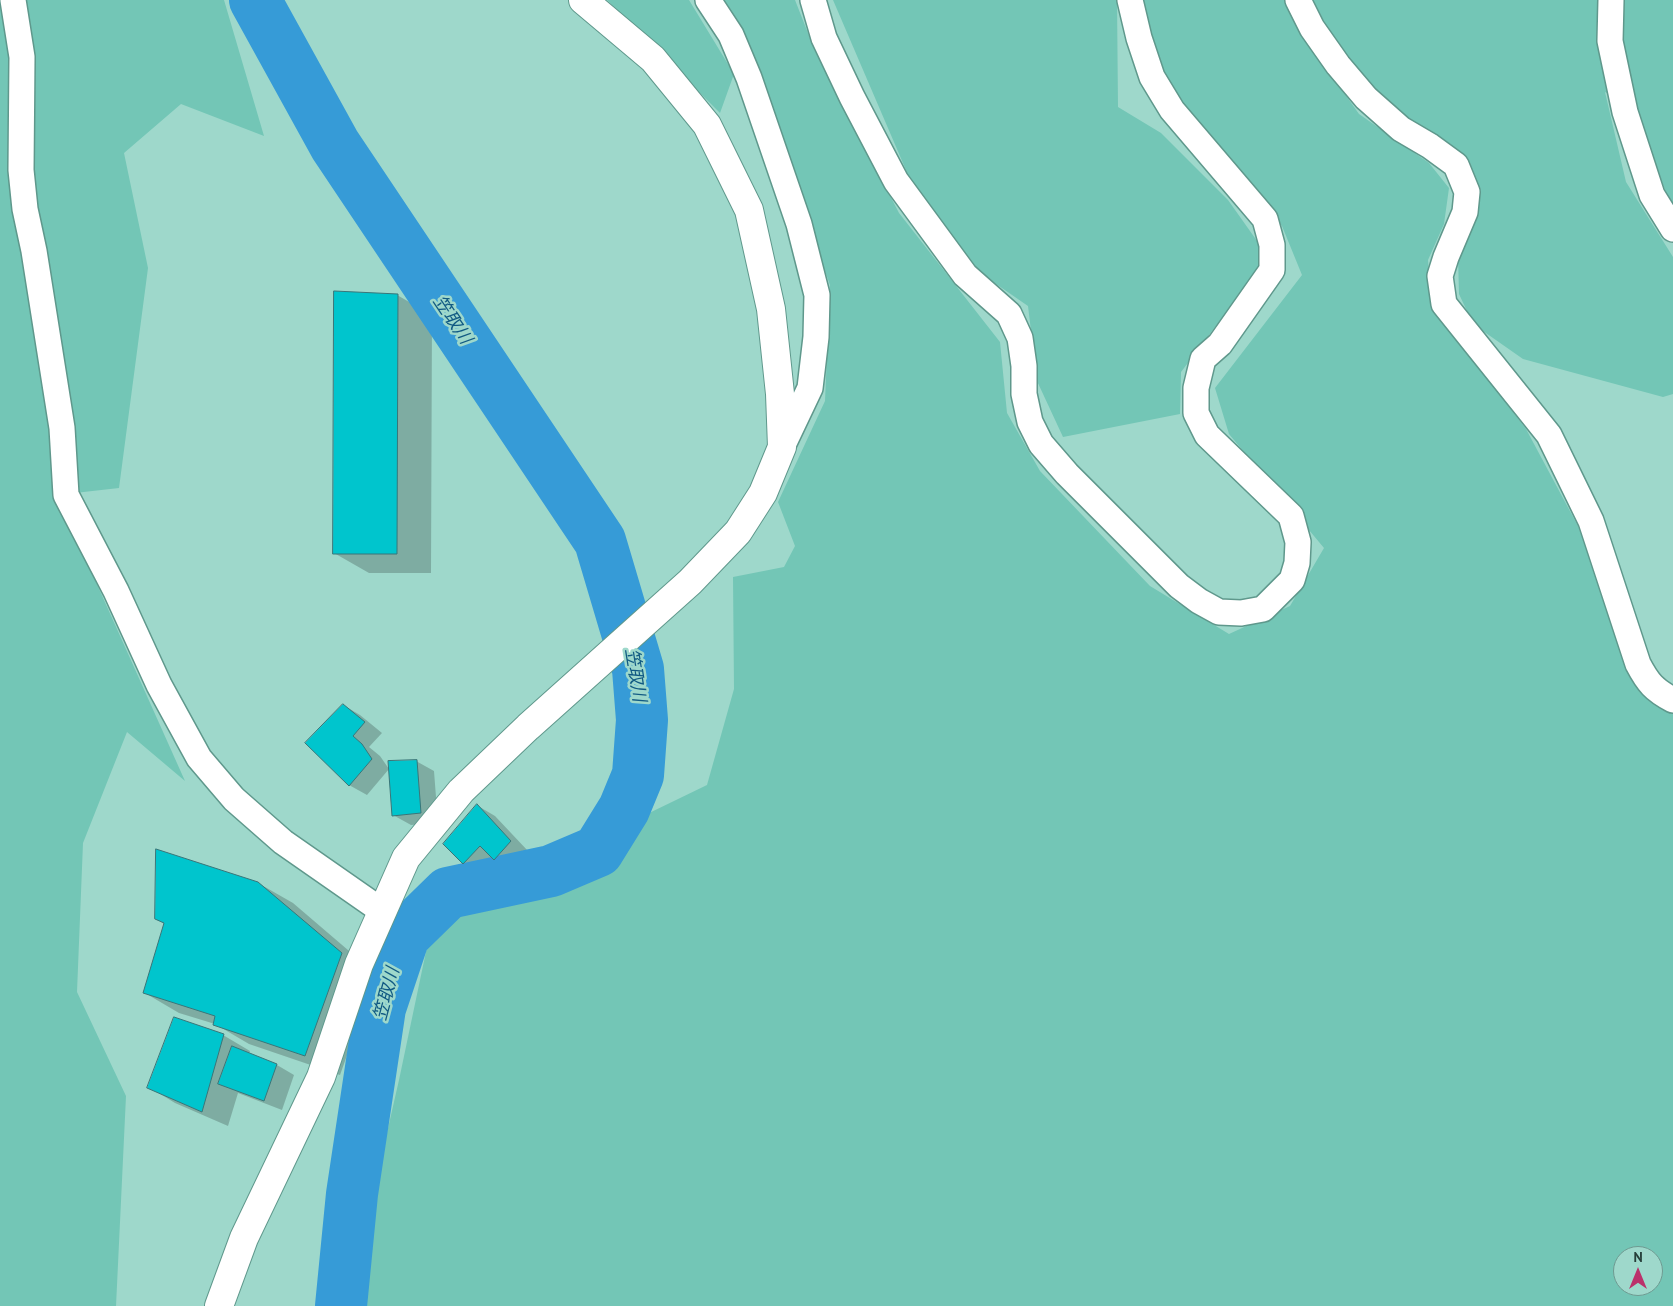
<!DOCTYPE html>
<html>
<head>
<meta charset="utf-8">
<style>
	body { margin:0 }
	#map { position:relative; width:1673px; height:1306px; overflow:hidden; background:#9ed8cb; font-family:"PT Sans",sans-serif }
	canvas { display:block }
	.north { position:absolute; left:1613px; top:1246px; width:50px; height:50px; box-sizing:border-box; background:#9ed8cb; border:1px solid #6e9a91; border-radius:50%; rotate:0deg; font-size:14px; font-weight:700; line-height:20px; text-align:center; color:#263e39 }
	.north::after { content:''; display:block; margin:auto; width:18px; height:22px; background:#bb316b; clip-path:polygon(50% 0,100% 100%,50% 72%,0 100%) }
</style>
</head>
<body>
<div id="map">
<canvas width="1673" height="1306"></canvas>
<div class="north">N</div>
</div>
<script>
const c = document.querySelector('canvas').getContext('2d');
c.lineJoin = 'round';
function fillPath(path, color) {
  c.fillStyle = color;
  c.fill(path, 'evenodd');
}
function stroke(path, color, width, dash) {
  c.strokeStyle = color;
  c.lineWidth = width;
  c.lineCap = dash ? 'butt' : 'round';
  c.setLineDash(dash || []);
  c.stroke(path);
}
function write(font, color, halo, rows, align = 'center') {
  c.font = font + ' "PT Sans","Noto Sans JP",sans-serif';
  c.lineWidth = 5;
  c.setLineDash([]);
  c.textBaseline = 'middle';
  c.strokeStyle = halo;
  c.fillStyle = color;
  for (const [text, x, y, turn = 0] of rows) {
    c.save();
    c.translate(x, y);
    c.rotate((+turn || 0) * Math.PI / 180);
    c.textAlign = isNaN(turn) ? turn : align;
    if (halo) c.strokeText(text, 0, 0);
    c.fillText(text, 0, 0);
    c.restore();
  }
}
fillPath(new Path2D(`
	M0 0H224L264 136 181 104 124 153 148 268 119 488 57 495 185 781 127 732 83 843 77 992 126 1096 116 1306H0Z
	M607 0H689L734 74 720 113Z
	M724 0H795L815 51 899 213 1000 342 1007 413 1040 471 1150 586 1229 634 1290 606 1324 548 1229 434 1215 388 1302 275 1282 226 1199 134 1160 70 1142 0H1289L1301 32 1359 114 1429 163 1449 188 1444 224 1428 260 1431 309 1464 348 1526 429 1579 528 1624 664 1651 696 1673 709V1306H352L355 1273 399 1080 436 904 517 877 707 785 734 689 733 577 784 567 795 546 778 502 825 401 830 285 732 12ZM1623 1256H1653V1286H1623Z
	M833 0H1117L1118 107 1161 133 1228 200 1267 255 1256 280 1215 327 1181 372 1180 414 1063 437 1037 381 1028 306 970 266 915 191Z
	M1313 0H1673V211L1634 107 1605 92 1626 182 1673 257V394L1663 397 1523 359 1473 324 1459 294 1458 256 1472 186 1404 123 1342 56Z`), '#73c6b6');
fillPath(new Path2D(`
	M397 295 432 315 431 573H369L334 553Z
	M343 705 360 715 382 733 369 747 380 756 389 769 367 795 349 785Z
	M416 761 434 771 438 823 411 825 393 815Z
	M478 806 495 816 528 851 512 869 494 859 481 873 463 863Z
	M258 883 293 903 376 974 340 1075 249 1044 215 1024 179 1013 145 993 165 924 156 919Z
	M223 1035 250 1051 249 1054 277 1065 294 1075 282 1110 238 1093 228 1126 175 1103 149 1087Z`), '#0003');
stroke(new Path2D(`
	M255 0 335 145 600 541 638 669 642 720 638 775 624 809 598 851 551 871 448 893 404 936 380 1008 352 1194 341 1306`), '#369bd7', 52);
const building = new Path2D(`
	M334 291 398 294 397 554H333Z
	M343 704 365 722 353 736 362 744 372 759 349 786 305 743Z
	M417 760 421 813 392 816 388 761Z
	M477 804 511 841 494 860 480 846 463 864 443 844Z
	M156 849 258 882 342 953 305 1056 213 1025 215 1016 143 993 164 923 155 919Z
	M174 1017 224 1034 202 1112 147 1088Z
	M232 1046 277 1064 264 1101 218 1084Z`);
fillPath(building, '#00c5cd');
stroke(building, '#397578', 1);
const minor = new Path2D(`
	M13 0 22 57 21 170 25 209 34 251 62 428 66 495 116 591 159 685 199 758 234 799 283 842 382 911
	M708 0 731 35 749 78 799 224 817 295 816 337 810 388 782 447
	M813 0 824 38 852 97 896 181 965 275 1009 314 1020 338 1024 366V394L1030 422 1041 444 1067 474 1179 586 1199 601 1219 612 1241 613 1263 609 1292 580 1297 563 1298 542 1291 516 1207 435 1196 413V388L1203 359 1220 344 1272 270V245L1265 219 1172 110 1152 77 1139 38 1130 0
	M1298 0 1312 28 1338 65 1366 98 1401 129 1430 146 1456 165 1467 192 1465 212 1446 257 1440 276 1444 304 1549 435 1591 521 1638 664C1648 683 1654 690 1673 700
	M1611 0 1610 41 1625 112 1652 195 1673 229`);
const tertiary = new Path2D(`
	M219 1306 244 1238 321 1077 359 964 406 858 461 791 528 727 690 582 738 532 763 493 782 447 780 394 771 309 749 210 707 125 653 59 583 0`);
stroke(minor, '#5f988c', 28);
stroke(tertiary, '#5f988c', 30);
stroke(minor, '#fff', 25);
stroke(tertiary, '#fff', 28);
write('italic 18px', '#115a83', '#9ed8cb', [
	["笠取川",452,320,56],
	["笠取川",635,675,81],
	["笠取川",387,994,-75]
]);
</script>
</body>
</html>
